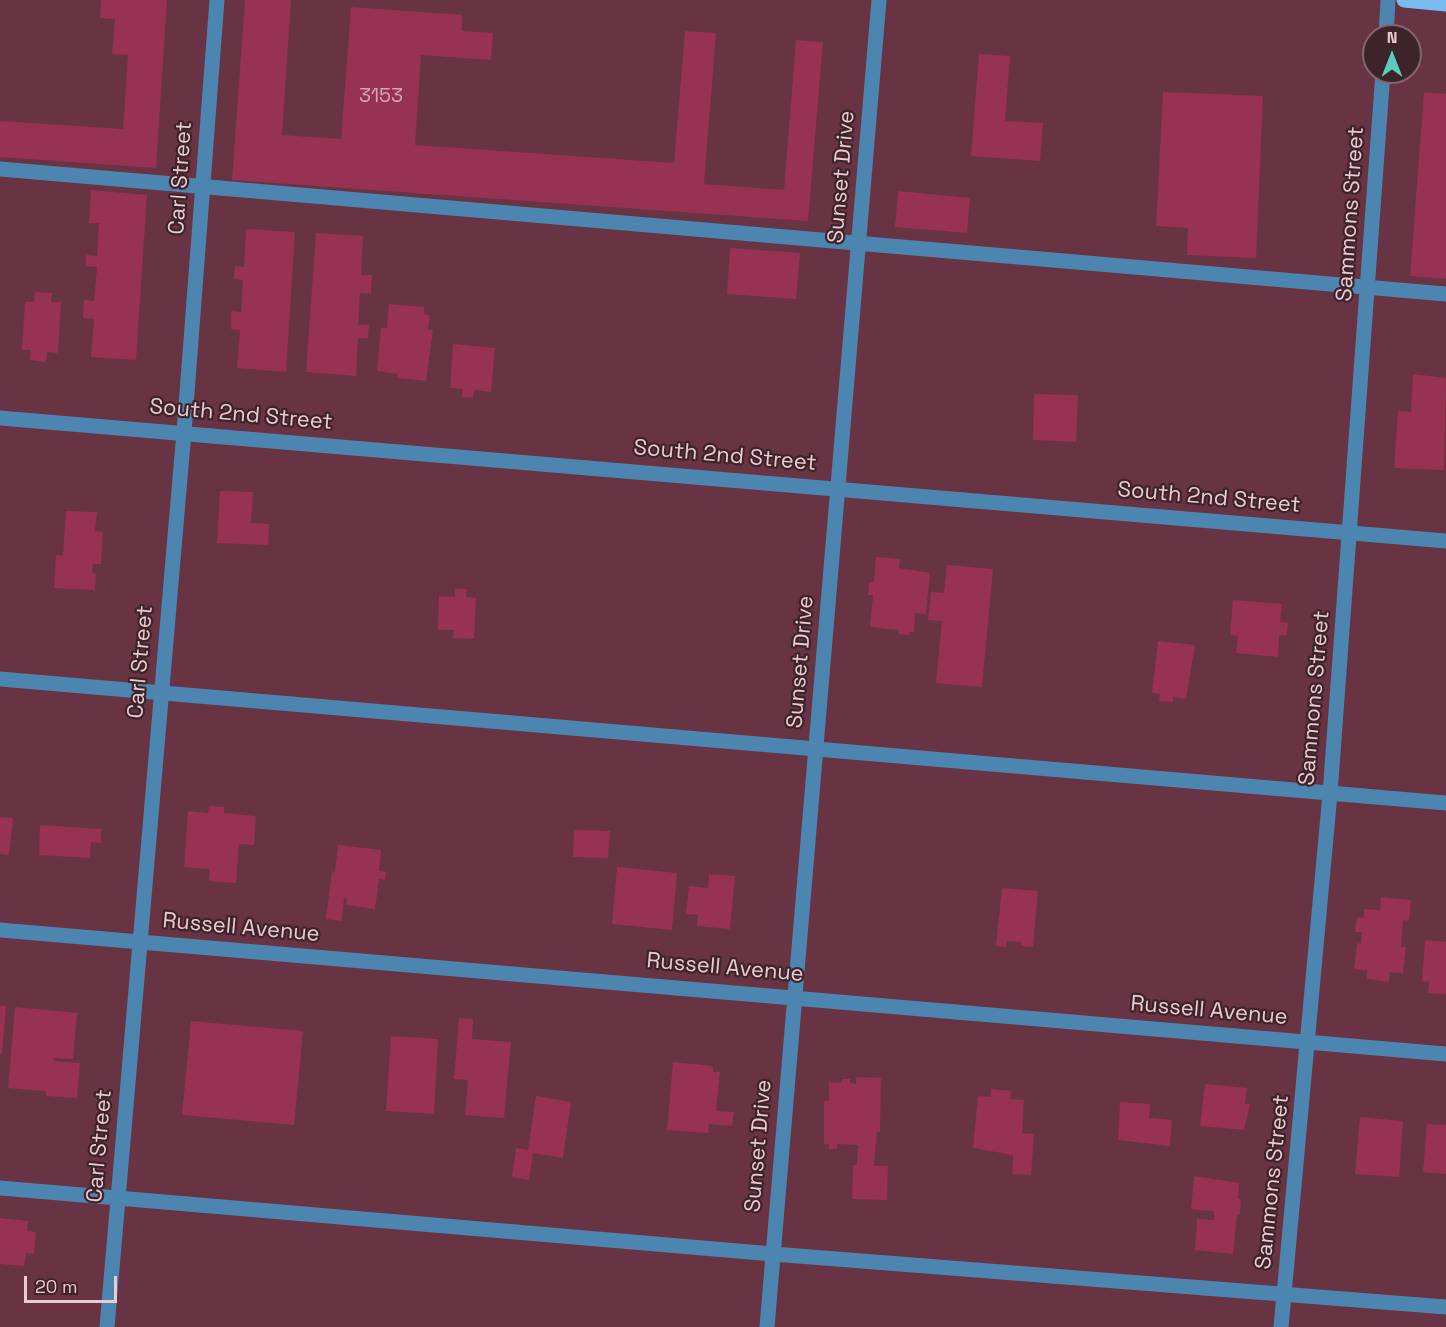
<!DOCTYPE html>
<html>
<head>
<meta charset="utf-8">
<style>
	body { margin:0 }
	#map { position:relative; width:1446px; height:1327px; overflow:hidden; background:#683342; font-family:"Space Grotesk",sans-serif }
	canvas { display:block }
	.north { position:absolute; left:1362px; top:24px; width:60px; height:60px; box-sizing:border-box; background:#3d242b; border:2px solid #83666d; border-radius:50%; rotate:0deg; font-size:16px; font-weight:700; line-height:24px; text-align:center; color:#eccad1 }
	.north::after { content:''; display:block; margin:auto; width:21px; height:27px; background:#59cebe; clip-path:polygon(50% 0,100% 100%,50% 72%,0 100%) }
	.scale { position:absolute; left:24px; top:1276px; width:93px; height:27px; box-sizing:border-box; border:3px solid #eccad1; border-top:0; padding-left:8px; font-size:18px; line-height:21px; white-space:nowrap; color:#eccad1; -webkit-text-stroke:4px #3d242b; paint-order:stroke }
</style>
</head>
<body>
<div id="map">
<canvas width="1446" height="1327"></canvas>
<div class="north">N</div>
<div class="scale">20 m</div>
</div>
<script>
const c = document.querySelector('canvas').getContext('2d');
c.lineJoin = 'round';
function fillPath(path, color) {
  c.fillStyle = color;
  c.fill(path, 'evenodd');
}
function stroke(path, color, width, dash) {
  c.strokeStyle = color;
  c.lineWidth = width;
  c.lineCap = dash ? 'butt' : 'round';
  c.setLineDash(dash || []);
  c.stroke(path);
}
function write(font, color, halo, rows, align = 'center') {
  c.font = font + ' "Space Grotesk",sans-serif';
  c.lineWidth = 4.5;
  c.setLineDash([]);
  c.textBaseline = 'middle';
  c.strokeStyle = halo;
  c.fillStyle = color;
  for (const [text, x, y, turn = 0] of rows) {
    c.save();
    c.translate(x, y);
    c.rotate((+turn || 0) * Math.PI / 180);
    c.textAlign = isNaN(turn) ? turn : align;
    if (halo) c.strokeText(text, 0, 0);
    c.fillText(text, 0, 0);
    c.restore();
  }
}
fillPath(new Path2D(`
	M101 0H167L156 168 0 157V121L123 129 128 55 112 54 115 19 100 18Z
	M245 0H291L282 135 341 139 351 7 462 15V31L493 33 491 60 421 55 415 145 674 163 685 31 716 33 704 184 784 190 796 40 823 42 808 221 232 180Z
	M979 54 1010 56 1005 121 1043 123 1040 161 971 156Z
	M1163 92 1263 96 1256 258 1187 255 1188 228 1156 226Z
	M1424 92 1446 94V279L1410 276Z
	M91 190 147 195 136 360 91 357 94 319 83 318 84 300 94 301 97 267 86 266V255L97 256 99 223H89Z
	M898 191 970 198 967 233 895 227Z
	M246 229 295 232 286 372 237 368 240 330 231 329V311L241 312 243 280 234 279 235 266 244 267Z
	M316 233 363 236 361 275H372L371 294 360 293 358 325H369L368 338H358L356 376 306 372Z
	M730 248 800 253 796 299 727 294Z
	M35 292 52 293 51 302H61L58 353 47 352 46 362 30 360 31 350H22L25 302H34Z
	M389 304 424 307V314L430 315 428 330H433L426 381 397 378V374L377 371 381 328H387Z
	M453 344 495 348 491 392 474 390 473 398 462 397V389L450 388Z
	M1413 374 1446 378 1444 470 1394 468 1398 411 1411 412Z
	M1034 394 1078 395 1076 442 1033 440Z
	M220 491 253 492 251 523 269 524 268 545 217 543Z
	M66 511 97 512 95 531 103 532 101 564H93L92 573 96 574 95 590 54 588 56 555 63 556Z
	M876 557 900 559 899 568 930 573 926 614 915 613 914 632H909V635L899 634V630L870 627 873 595H868L869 582H874Z
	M947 565 993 569 982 687 936 683 942 621 928 620 931 592 944 593Z
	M455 589H467L466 597 476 598 474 639 453 638 454 630H438L439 596 455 597Z
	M1233 600 1282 604 1280 622 1288 623 1287 635H1279L1278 657 1236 653 1238 636 1230 635Z
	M1158 641 1195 645 1186 699 1173 697V702L1159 701 1160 694 1152 693Z
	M209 806 224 807V813L256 816 254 845 239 844 236 883 209 881 210 869 184 867 188 811 208 813Z
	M0 817 13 818 9 855 0 854Z
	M40 825 101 829V843L91 842 90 858 39 855Z
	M574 830 610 831 608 858 573 857Z
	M338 845 381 850 379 871 386 872 385 880 379 879 375 909 346 905 347 899 344 898 342 921 326 919 332 871 335 872Z
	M617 867 677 873 672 930 612 924Z
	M709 874 735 876 730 929 697 926 698 915 686 914 689 886 708 888Z
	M1002 888 1038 891 1033 947 1021 946V942L1007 941 1006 947 996 946Z
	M1381 897 1411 900 1409 921 1403 920 1401 947H1406L1403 973 1390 972 1389 982 1367 979V970L1354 969 1357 943 1361 944 1362 932H1355L1357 917 1364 918V909L1380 910Z
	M1425 940 1446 942V994L1428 993 1429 982 1422 981Z
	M0 1006H6L2 1054H0Z
	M15 1007 77 1013 73 1059 54 1058 53 1061 80 1063 77 1098 46 1096V1091L8 1088Z
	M459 1018 473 1019 472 1039 511 1042 504 1118 465 1115 468 1080 454 1079Z
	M191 1021 303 1031 294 1125 182 1115Z
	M391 1036 438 1039 434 1114 386 1111Z
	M673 1062 713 1066V1072H720L716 1111 734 1112 732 1126 709 1124 708 1133 667 1130Z
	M856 1077 881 1078 880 1132H877L874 1166H888L887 1200 852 1199 853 1165H857L858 1145 837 1144V1149H829V1144H824V1101H829V1082L842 1083V1079H850V1083L856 1084Z
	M1205 1084 1247 1088 1245 1104H1250L1244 1130 1200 1126Z
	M991 1089 1011 1091 1010 1099 1024 1100 1022 1133 1034 1134 1031 1175 1012 1174 1013 1155 973 1148 978 1096 991 1097Z
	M536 1096 571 1102 563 1158 533 1153 529 1180 512 1177 516 1148 528 1150Z
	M1120 1102 1150 1104 1149 1118 1172 1120 1170 1146 1118 1140Z
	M1360 1117 1403 1121 1399 1177 1355 1174Z
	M1427 1124 1446 1125V1174L1423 1172Z
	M1194 1176 1239 1183 1238 1199H1241L1240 1214H1237L1233 1254 1195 1250 1197 1219 1214 1220V1211L1191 1209Z
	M0 1218 28 1221 27 1231 36 1232 34 1254 26 1253 24 1266 0 1264Z`), '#973254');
stroke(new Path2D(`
	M1386 36 1388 0
	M0 169 1446 294
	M0 418 1446 541
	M0 679 1446 803
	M0 930 1446 1054
	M0 1188 773 1254 1446 1307
	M107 1327 184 432 217 0
	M767 1327 879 0
	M1281 1327 1330 794 1383 72`), '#4c85b0', 15);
stroke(new Path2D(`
	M1404 0 1446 4`), '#7abcf0', 15);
write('20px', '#d7a4b2', null, [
	["3153",381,97]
]);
write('22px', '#eccad1', '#3d242b', [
	["Sunset Drive",842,177,-85],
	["Carl Street",181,178,-86],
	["Sammons Street",1351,214,-86],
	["South 2nd Street",241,415,5],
	["South 2nd Street",725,456,5],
	["South 2nd Street",1209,498,5],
	["Carl Street",141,662,-85],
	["Sunset Drive",801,662,-85],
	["Sammons Street",1315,698,-85],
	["Russell Avenue",241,928,5],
	["Russell Avenue",725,968,5],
	["Russell Avenue",1209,1011,5],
	["Carl Street",100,1146,-85],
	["Sunset Drive",759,1146,-85],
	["Sammons Street",1273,1182,-84]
]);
</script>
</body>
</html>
